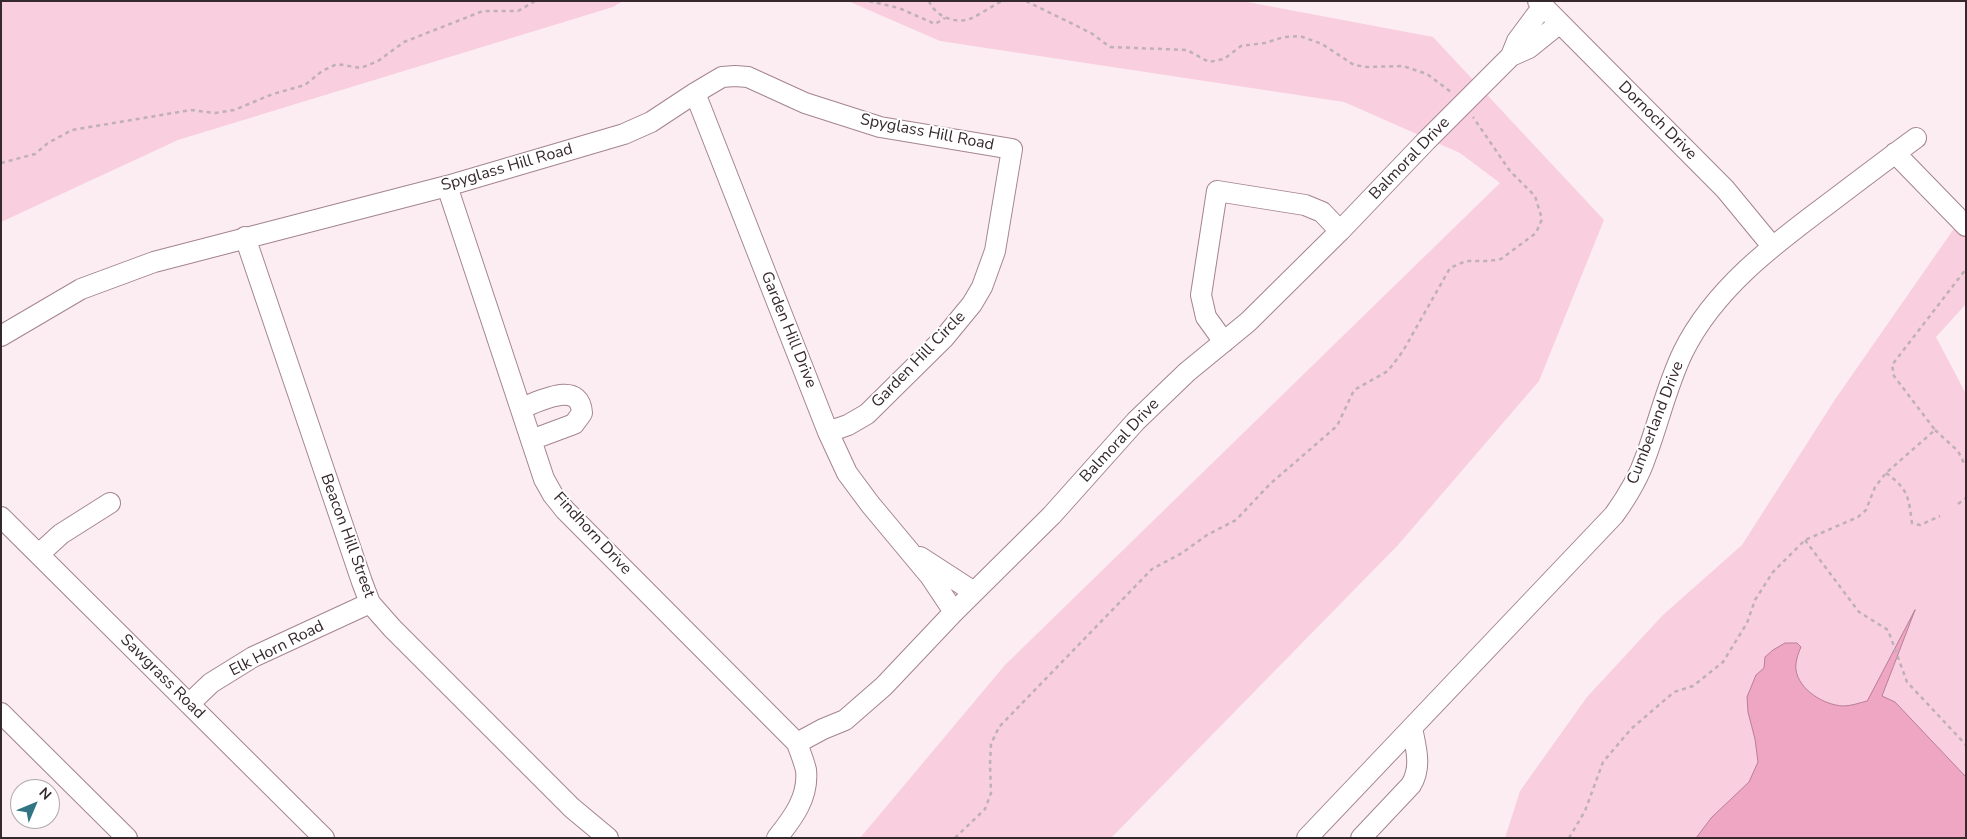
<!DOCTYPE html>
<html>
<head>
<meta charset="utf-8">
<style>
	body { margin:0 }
	#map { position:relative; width:1967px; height:839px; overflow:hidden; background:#fcedf2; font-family:"Nunito Sans",sans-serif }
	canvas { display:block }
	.frame { position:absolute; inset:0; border:2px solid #36292e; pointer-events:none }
	.north { position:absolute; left:10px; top:779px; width:50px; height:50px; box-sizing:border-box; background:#fff; border:1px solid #afa9ab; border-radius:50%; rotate:45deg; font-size:14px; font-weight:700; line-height:20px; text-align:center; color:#36292e }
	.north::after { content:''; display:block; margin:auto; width:18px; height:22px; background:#317585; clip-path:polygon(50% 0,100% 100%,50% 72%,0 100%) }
</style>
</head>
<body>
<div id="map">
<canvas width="1967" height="839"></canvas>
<div class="frame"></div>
<div class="north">N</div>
</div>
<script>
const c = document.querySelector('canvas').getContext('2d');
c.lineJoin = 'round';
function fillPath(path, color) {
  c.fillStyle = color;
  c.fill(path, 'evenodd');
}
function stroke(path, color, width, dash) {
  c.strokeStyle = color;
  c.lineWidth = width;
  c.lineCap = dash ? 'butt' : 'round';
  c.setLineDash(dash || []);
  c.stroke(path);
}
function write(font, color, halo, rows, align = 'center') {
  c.font = font + ' "Nunito Sans",sans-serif';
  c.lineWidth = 4;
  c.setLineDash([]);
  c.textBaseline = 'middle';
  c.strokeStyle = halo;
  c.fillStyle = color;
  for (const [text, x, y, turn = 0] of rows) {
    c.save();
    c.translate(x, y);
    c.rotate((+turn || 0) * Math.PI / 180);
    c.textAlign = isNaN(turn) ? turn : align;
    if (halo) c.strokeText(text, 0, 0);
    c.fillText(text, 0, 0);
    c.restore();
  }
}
fillPath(new Path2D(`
	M1 1H623L613 7 178 140 1 222Z
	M848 1H1242L1433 37 1604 220 1539 381 1398 545 1111 838H860L1005 665 1500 183 1460 153 1344 102 940 41Z
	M1960 220 1966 230V304L1936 337 1966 394V838H1505L1520 791 1587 697 1663 615 1742 545 1836 398Z`), '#f9cede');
const water = new Path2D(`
	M1915 610 1882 696 1895 702 1966 777V838H1696L1712 817 1749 782 1758 762 1755 739 1748 712 1747 697 1756 675 1764 668 1765 657 1773 650 1785 643H1797L1801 647C1798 654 1795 662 1796 670 1799 690 1824 705 1843 706 1851 706 1859 703 1867 701Z`);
fillPath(water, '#eea6c3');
stroke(water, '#b78096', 1);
const minor = new Path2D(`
	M1538 1 1725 189 1772 246
	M1511 56 1517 41 1543 6
	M695 93 828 432 847 473 870 504 930 576 954 612
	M1895 153 1966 226
	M447 186 544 479 553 495 565 510 797 743
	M245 237 362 582 370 603 392 628 572 808 608 838
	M1 336 81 289 154 262 447 186 624 134 651 122 695 93 722 77 735 76 748 77 805 103 880 127 1012 149 995 251 982 287 972 304 944 338 867 414 848 425 828 432
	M1224 342 1206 317 1201 295 1217 191 1305 205 1322 212 1340 231
	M521 408C539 402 580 379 582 413L574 424 531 440
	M1 517 324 838
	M39 554 61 534 110 503
	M920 557 974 592
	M189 704 211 683 253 657 370 603
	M1 713 127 838
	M777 838C793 818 809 797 806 770 804 761 800 752 797 743L823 729 845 720 884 686 954 612 1052 515 1136 421 1187 372 1248 322 1340 231 1426 141 1511 56 1529 48 1560 23
	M1307 838 1614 515C1627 497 1639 477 1646 456 1659 421 1667 385 1683 352 1714 289 1773 245 1828 204 1857 182 1886 160 1916 138
	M1361 838 1411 785C1422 767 1416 748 1412 728`);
stroke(minor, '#a48490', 22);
stroke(new Path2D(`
	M869 1 899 8 935 24 945 18
	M929 1C934 14 951 23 966 20 973 19 994 5 1002 1
	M1026 1 1091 33 1110 47 1187 50 1209 62 1224 59 1241 46 1265 43 1284 37 1300 36 1322 44 1354 65 1367 67 1403 66 1427 74 1451 92
	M1 163 35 154 48 143 72 130 191 110 215 113 234 110 273 94 305 85 322 71 337 64 361 68 378 61 404 42 483 11H518L535 1
	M1935 430 1958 451 1966 467
	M1886 473C1909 490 1908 496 1912 523L1920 525 1940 516
	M1958 504 1966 498
	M1805 540 1859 612 1888 630 1907 682 1966 745
	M955 838 985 809 991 793 990 764 991 744 999 727 1152 569 1182 553 1207 535 1236 520 1270 484 1337 426 1354 390 1388 371 1403 351 1450 268 1466 261H1489L1501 259 1536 233 1542 219 1535 196 1510 171 1473 117
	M1569 838 1585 811 1603 762 1631 729 1674 692 1693 686 1723 662 1747 623 1755 600 1773 572 1805 540 1858 517 1866 510 1875 487 1886 473 1935 430 1894 376 1892 365 1966 269`), '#beb0b5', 2.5, [4, 4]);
stroke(minor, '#fff', 20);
write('16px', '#36292e', '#fff', [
	["Dornoch Drive",1657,121,45],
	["Spyglass Hill Road",927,133,11],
	["Balmoral Drive",1410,159,-46],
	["Spyglass Hill Road",507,168,-16],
	["Garden Hill Drive",788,330,68],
	["Garden Hill Circle",919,360,-46],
	["Cumberland Drive",1656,423,-69],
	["Balmoral Drive",1120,441,-47],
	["Findhorn Drive",592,534,47],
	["Beacon Hill Street",347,536,70],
	["Elk Horn Road",277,649,-27],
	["Sawgrass Road",162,677,45]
]);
</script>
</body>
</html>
